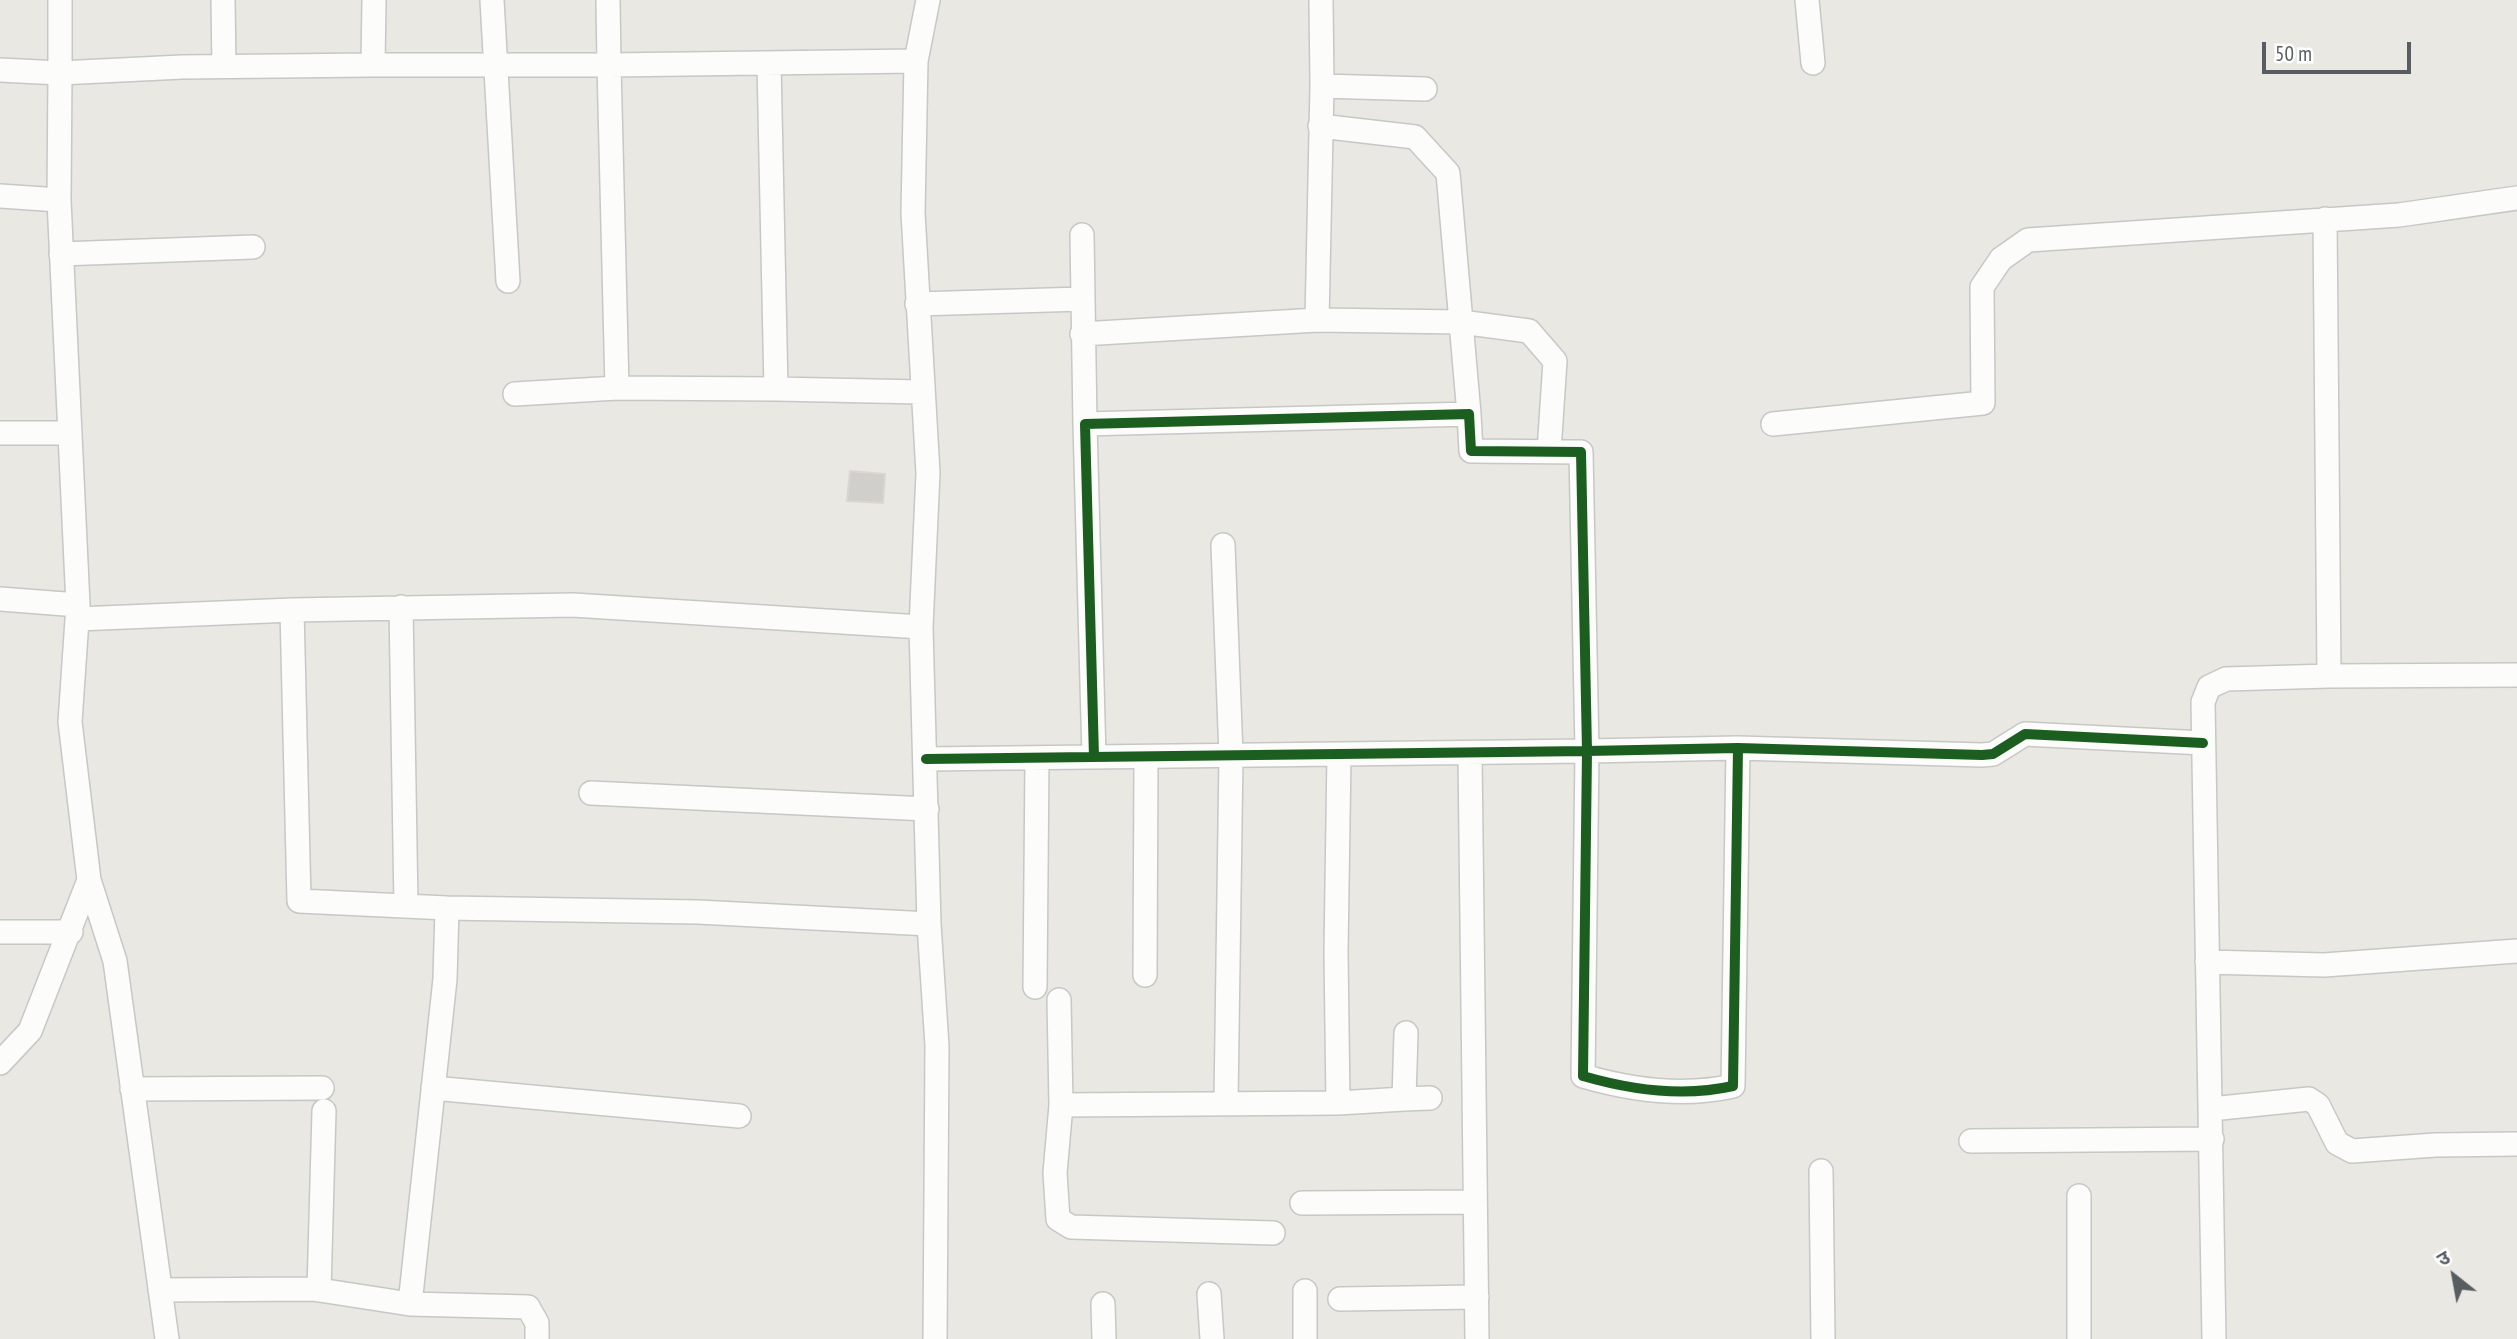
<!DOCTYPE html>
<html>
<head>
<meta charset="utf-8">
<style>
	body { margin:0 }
	#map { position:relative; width:2517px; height:1339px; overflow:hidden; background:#eae8e2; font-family:"PT Sans Narrow","Noto Sans Devanagari",sans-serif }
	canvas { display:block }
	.north { position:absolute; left:2419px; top:1241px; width:70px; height:70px; -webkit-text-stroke:5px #fff; paint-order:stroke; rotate:329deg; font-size:19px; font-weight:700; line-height:28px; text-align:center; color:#585d62 }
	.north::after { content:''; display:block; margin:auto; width:24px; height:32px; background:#585d62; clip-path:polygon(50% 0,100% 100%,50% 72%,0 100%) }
	.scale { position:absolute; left:2262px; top:42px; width:149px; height:32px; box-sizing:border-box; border:4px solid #585d62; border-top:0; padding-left:9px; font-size:21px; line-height:24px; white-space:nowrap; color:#585d62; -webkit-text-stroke:5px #fff; paint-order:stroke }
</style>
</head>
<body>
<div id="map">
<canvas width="2517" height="1339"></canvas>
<div class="north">उ</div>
<div class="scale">50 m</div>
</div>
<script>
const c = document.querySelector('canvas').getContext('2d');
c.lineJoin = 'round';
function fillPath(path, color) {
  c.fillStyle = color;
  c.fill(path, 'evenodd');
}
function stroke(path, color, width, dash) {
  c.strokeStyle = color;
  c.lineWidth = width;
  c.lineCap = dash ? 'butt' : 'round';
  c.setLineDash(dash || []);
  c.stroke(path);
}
const building = new Path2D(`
	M850 471 885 474 883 503 847 501Z`);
fillPath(building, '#d0cfcc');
stroke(building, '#dad7d2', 2);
const street = new Path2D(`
	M223 0 224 66
	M492 0 508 281
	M608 0 609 65 916 61
	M928 0 916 61 913 213 928 473 921 627 929 924 937 1046 935 1339
	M1807 0 1813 63
	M769 64 776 389 922 392
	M373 65H609L617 388 515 394
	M0 70 60 73V0
	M1322 86 1425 89
	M1320 126 1415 137 1448 173 1469 414
	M0 196 59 200 60 73 182 67 373 65 374 0
	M59 200 78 605
	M1082 235 1085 424
	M61 254 253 247
	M917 304 1082 299
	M1317 320 1461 322 1529 331 1555 361 1549 451
	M1082 334 1317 320 1322 86 1321 0
	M617 388 776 389
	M1773 424 1983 403 1982 287 2001 259 2028 240 2399 215 2517 198
	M0 433H70
	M1223 545 1231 756 1226 1102
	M0 599 78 605 70 722 89 880 115 961 167 1339
	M401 607 406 906
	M292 610 299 901 447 908 698 912 929 924
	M78 619 292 610 573 605 921 627
	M2329 676 2517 675
	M1738 748 1733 1086C1684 1097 1631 1090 1583 1076L1587 751 1738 748 1982 755 1993 754 2025 734 2203 743
	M1470 754 1477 1339
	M926 759 1587 751 1581 452 1471 451 1469 414 1085 424 1094 757
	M591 793 927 809
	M0 932H71
	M2207 962 2324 965 2517 951
	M1145 975 1146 757
	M1035 987 1037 758
	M1059 1000 1061 1105 1055 1173 1058 1219 1071 1227 1273 1233
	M0 1063 30 1031 89 880
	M433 1088 739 1116
	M132 1089 322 1088
	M1404 1099 1430 1098
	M1338 1103 1336 952 1339 755
	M1061 1105 1338 1103 1404 1099 1406 1033
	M2211 1109 2309 1099 2318 1105 2337 1143 2352 1151 2435 1145 2517 1144
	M1971 1141 2212 1139
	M1821 1171 1823 1339
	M1302 1203 1475 1202
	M160 1290 313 1289 410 1304 528 1307 537 1323V1339
	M319 1290 324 1111
	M1209 1294 1212 1339
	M1340 1299 1477 1297
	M410 1304 445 979 447 908
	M1103 1304 1104 1339
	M1305 1339V1291
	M2079 1339V1196
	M2214 1339 2203 702 2209 687 2226 679 2329 676 2325 219`);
stroke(street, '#c7c7c7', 26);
stroke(street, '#fcfcfb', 23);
stroke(new Path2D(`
	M1738 748 1733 1086C1684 1097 1631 1090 1583 1076L1587 751 1738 748 1982 755 1993 754 2025 734 2203 743
	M926 759 1587 751 1581 452 1471 451 1469 414 1085 424 1094 757`), '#1b5e20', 10);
</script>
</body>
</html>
